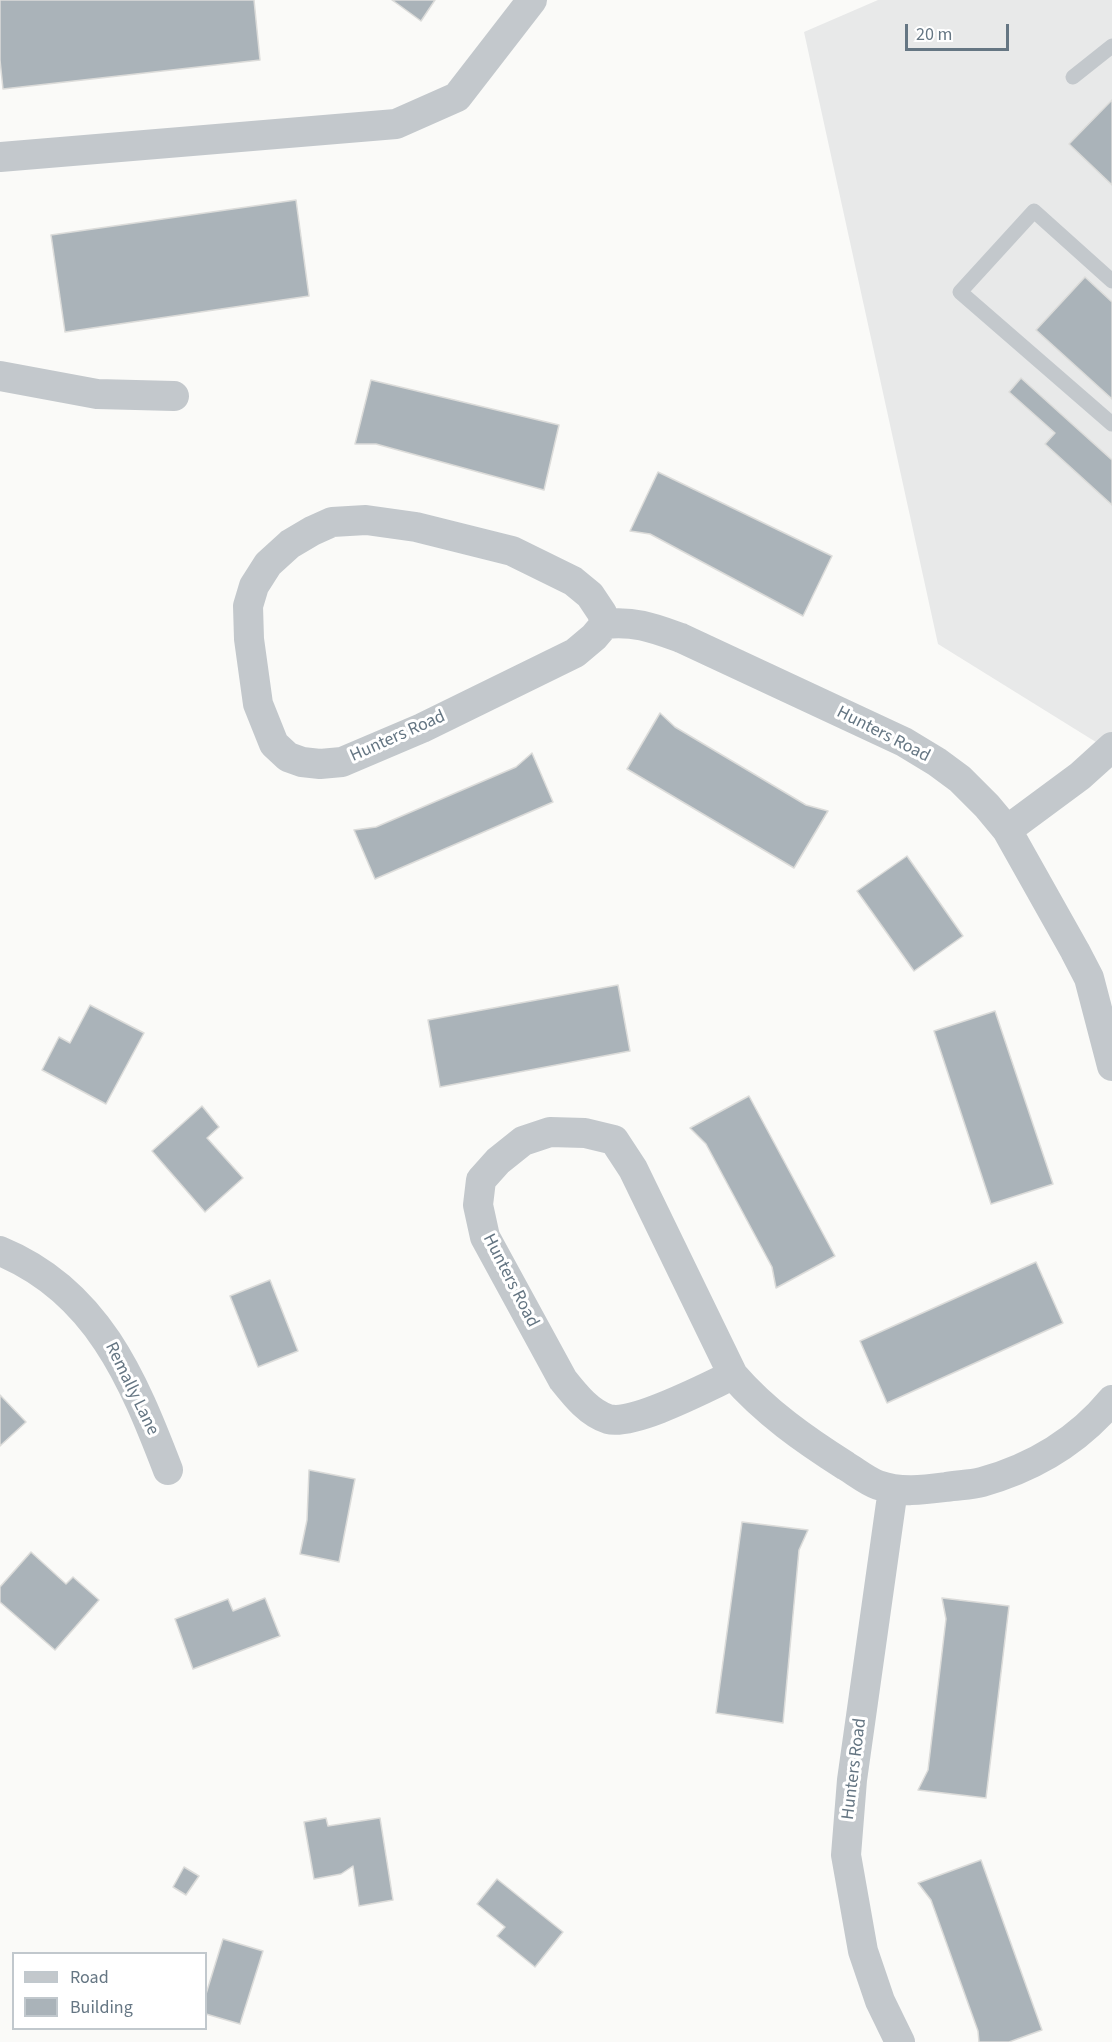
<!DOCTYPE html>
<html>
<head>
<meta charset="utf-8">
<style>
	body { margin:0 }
	#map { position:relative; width:1112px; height:2042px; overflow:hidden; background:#fafaf8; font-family:"Source Sans 3",sans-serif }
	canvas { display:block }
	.legend { position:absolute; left:12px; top:1952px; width:195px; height:78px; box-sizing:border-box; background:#fff; border:2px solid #c1c8cd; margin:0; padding:8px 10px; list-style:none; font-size:18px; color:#657683 }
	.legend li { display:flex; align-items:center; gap:12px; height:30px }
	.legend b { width:30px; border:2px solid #c1c8cd }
	.scale { position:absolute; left:905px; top:24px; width:104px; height:27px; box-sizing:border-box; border:3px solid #657683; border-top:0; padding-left:8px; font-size:18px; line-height:21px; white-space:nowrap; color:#657683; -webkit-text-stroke:4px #fff; paint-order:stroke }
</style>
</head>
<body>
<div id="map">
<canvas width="1112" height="2042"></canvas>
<ul class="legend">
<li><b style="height:8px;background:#c3c8cc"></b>Road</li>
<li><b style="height:16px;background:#aab3b9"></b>Building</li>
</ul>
<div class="scale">20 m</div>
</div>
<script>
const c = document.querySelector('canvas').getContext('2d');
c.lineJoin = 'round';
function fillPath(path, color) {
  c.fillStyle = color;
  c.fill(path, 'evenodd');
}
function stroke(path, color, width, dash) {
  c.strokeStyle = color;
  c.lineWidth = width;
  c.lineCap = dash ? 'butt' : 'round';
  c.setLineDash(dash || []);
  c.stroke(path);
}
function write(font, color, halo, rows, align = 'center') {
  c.font = font + ' "Source Sans 3",sans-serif';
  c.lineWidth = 6;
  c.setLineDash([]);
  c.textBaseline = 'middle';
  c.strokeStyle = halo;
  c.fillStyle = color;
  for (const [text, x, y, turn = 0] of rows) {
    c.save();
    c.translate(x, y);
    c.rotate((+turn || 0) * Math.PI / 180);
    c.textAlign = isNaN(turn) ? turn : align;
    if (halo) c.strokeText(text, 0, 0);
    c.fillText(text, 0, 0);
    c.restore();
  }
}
fillPath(new Path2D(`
	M878 0H1112V752L938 644 804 32Z`), '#e8e9e9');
const building = new Path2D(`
	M0 0H254L260 60 3 89 0 60Z
	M392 0H435L421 21Z
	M1112 100V185L1069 144Z
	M296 200 309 296 65 332 51 235Z
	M1085 277 1112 302V399L1036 330Z
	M1021 378 1112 460V505L1045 444 1055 433 1009 392Z
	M371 380 559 425 544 490 376 444H355Z
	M658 472 832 556 803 616 650 534 630 531Z
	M660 713 675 727 806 805 828 811 794 868 627 769Z
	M532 753 553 802 375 879 354 830 376 827 516 767Z
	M907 856 963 936 914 971 857 891Z
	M618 985 630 1051 440 1087 428 1020Z
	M90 1005 144 1033 106 1104 42 1070 59 1037 70 1043Z
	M995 1011 1053 1184 991 1204 934 1031Z
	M749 1096 835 1256 776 1288 772 1267 706 1144 690 1128Z
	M202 1106 219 1127 207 1138 243 1178 205 1212 152 1151Z
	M1036 1262 1063 1323 887 1403 860 1341Z
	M270 1280 298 1351 258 1367 230 1296Z
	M0 1395 26 1422 0 1446Z
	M309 1470 355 1479 339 1562 300 1554 307 1520Z
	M742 1522 808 1530 799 1550 783 1723 716 1713Z
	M31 1552 66 1584 73 1577 99 1600 55 1650 0 1602V1587Z
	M265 1598 280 1636 193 1669 175 1619 228 1599 233 1611Z
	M942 1598 1009 1606 986 1798 918 1790 928 1770 946 1619Z
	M326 1818 328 1826 380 1818 393 1900 359 1906 353 1866 341 1874 314 1879 304 1822Z
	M981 1860 1042 2030 1009 2042H979L978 2031 931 1900 918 1883Z
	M184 1867 199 1876 186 1895 173 1887Z
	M497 1879 563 1932 535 1967 497 1936 505 1927 477 1904Z
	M223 1939 263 1951 240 2024 206 2014V1994Z`);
fillPath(building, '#aab3b9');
stroke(building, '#dcdcda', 1.5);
stroke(new Path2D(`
	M1073 77 1112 46
	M1112 281 1034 211 960 292 1112 424`), '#c3c8cc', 15);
stroke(new Path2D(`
	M0 157 396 124 457 97 532 0
	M0 376 97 394 174 396
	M366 520 416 527 512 551 573 581 590 595 602 613 605 624 594 637 575 653 422 728 342 762 320 764 302 762 288 757 274 744 258 704 249 639 248 606 254 586 268 564 290 544 312 531 332 522Z
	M605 624C636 621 653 628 681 638L904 742 937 762 960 779 987 806 1007 830 1075 951 1089 978 1112 1066
	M1007 830 1080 776 1112 747
	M550 1132 585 1133 614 1140 633 1169 733 1375C707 1387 634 1426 608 1419 589 1413 575 1395 563 1380L485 1237 478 1205 481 1180 498 1161 523 1141Z
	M0 1251C97 1291 133 1379 168 1470
	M733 1375C765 1412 805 1440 846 1466 856 1472 867 1481 878 1485 900 1493 923 1490 946 1487 958 1485 971 1485 982 1482 1032 1468 1078 1441 1112 1400
	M893 1489 852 1780 846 1855 863 1951 880 2001 900 2042`), '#c3c8cc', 30);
write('18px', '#657683', '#fff', [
	["Hunters Road",883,735,27],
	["Hunters Road",398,737,-24],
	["Hunters Road",510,1281,63],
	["Remally Lane",131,1389,64],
	["Hunters Road",855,1769,-83]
]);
</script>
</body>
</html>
